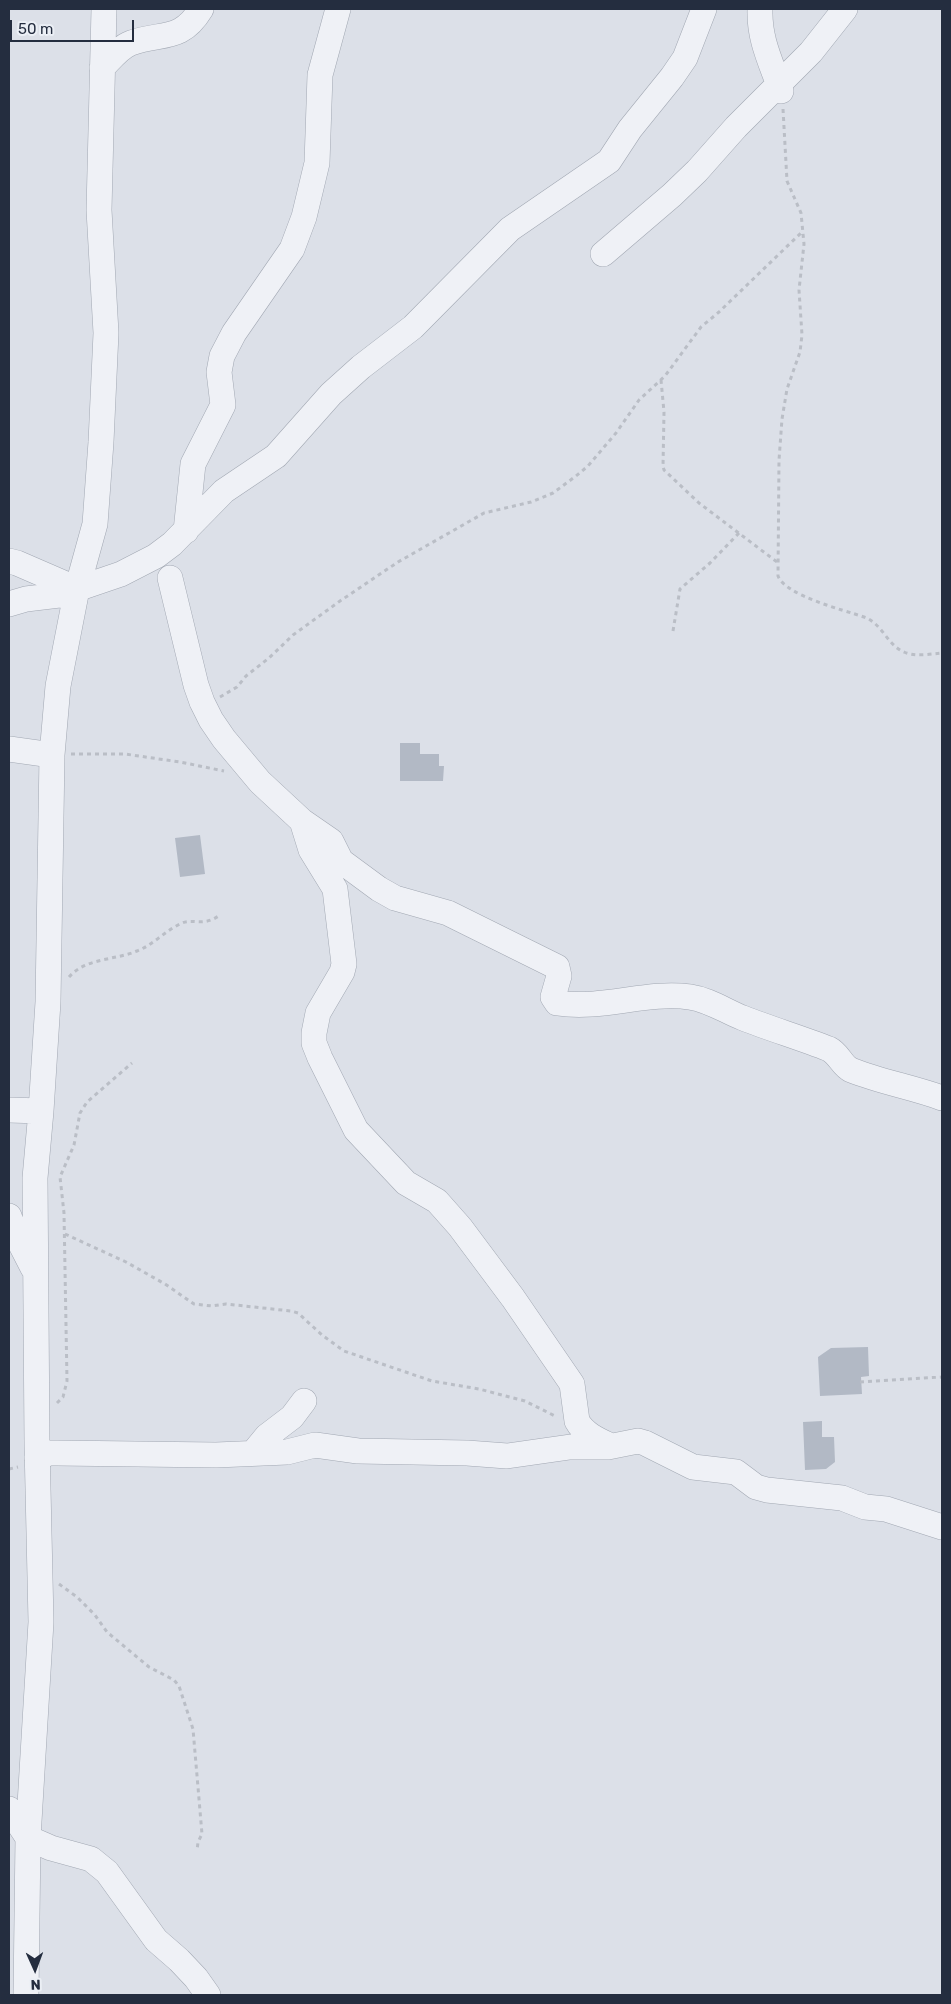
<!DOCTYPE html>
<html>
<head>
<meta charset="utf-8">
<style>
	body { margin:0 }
	#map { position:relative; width:951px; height:2004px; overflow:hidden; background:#dce0e8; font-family:Rubik,sans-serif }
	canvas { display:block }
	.frame { position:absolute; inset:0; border:10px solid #242d3f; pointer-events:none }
	.north { position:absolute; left:10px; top:1944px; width:50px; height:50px; -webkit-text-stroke:4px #ebeff5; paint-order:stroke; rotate:178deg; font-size:14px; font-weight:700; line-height:20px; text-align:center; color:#242d3f }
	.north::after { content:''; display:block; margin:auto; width:18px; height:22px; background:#242d3f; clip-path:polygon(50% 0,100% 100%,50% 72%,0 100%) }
	.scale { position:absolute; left:10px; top:20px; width:124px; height:22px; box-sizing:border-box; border:2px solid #242d3f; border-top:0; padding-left:6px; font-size:15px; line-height:18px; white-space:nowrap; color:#242d3f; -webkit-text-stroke:4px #ebeff5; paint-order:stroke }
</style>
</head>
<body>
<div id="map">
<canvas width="951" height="2004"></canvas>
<div class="frame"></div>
<div class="north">N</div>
<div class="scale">50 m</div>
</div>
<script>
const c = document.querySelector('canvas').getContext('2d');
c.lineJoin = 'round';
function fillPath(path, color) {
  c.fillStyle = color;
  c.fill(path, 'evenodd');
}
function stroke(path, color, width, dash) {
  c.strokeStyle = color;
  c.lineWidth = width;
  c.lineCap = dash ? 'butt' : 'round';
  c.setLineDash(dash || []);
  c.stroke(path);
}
fillPath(new Path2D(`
	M400 743H420V754H439V766H444L443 781H400Z
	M200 835 205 874 180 877 175 838Z
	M868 1347 869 1376 861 1377 862 1394 820 1396 818 1357 831 1348Z
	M822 1421V1437H834L835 1462 826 1469 805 1470 803 1422Z`), '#b2b9c5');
const minor = new Path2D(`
	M760 9C759 40 771 62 781 91
	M102 68C111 59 120 47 131 43 162 32 181 42 201 9
	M603 254 672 195 697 171 736 127 811 52 845 9
	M186 531 193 464 223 405 219 372 222 356 234 333 292 249 304 217 317 163 320 75 338 9
	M9 561 17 563 77 589 121 574 156 556 172 544 224 491 276 456 331 394 361 367 413 327 510 229 609 161 630 129 672 77 685 58 704 9
	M170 578 196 685 202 702 211 720 224 739 260 782 302 821 331 841 341 861 379 889 395 898 448 913 557 967 559 976 553 997 557 1003C603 1010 646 991 690 997 710 1000 725 1011 743 1018 771 1029 801 1038 829 1049 839 1054 842 1066 851 1070 881 1082 912 1087 942 1098
	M9 604 26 599 76 593
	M9 749 52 755
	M302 821 311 850 335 889 344 964 342 972 318 1013 314 1033V1043L320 1058 356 1130 406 1183 437 1201 460 1227 513 1298 572 1384 577 1421C584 1434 598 1440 611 1446
	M9 1110 41 1111
	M9 1216 16 1235 33 1268
	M253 1453 267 1436 292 1417 304 1401
	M37 1458 49 1453H57L216 1455 287 1452 315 1445 358 1451 467 1453 507 1456 570 1447H608L638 1441 645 1443 693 1467 736 1472 756 1487 767 1490 842 1498 865 1507 886 1509 942 1527
	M9 1809 28 1838 51 1848 91 1859 107 1872 156 1940 179 1960 196 1978 208 1995
	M26 1995 28 1838 41 1622 37 1444 35 1178 41 1111 48 1002 52 755 58 686 77 589 95 524 101 442 106 333 99 210 104 9`);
stroke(minor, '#a1a7b2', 26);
stroke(new Path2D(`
	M783 109 787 181 801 213 804 244 799 290 802 335 800 352 787 389 782 419 779 460 778 576C786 596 844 610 864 617 882 623 887 645 904 652 915 657 930 654 942 653
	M661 380 664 412 663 466 664 470 699 503 777 562
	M673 631 680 589 710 563 739 533
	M220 697 237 687 246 676 269 658 293 635 340 601 398 562 484 513 531 502 553 493 576 476 588 466 616 433 639 400 665 376 701 327 719 312 803 231
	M71 754H125L180 762 224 771
	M69 977C85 958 116 960 137 951 153 945 165 931 180 924 192 917 202 928 220 915
	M65 1234 126 1262 165 1284 194 1304 212 1306 226 1304 291 1311 298 1313 322 1335 344 1351 432 1381 479 1389 525 1401 555 1416
	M860 1382 942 1377
	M57 1403 63 1397 67 1381 64 1213 60 1177 74 1145 80 1113 87 1102 132 1063
	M9 1469 18 1467
	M59 1584 77 1597 95 1615 107 1632 149 1667 174 1680 179 1686 193 1729 202 1834 198 1842 197 1851`), '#babec6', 3, [4, 4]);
stroke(minor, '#eff1f6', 25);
</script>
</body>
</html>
